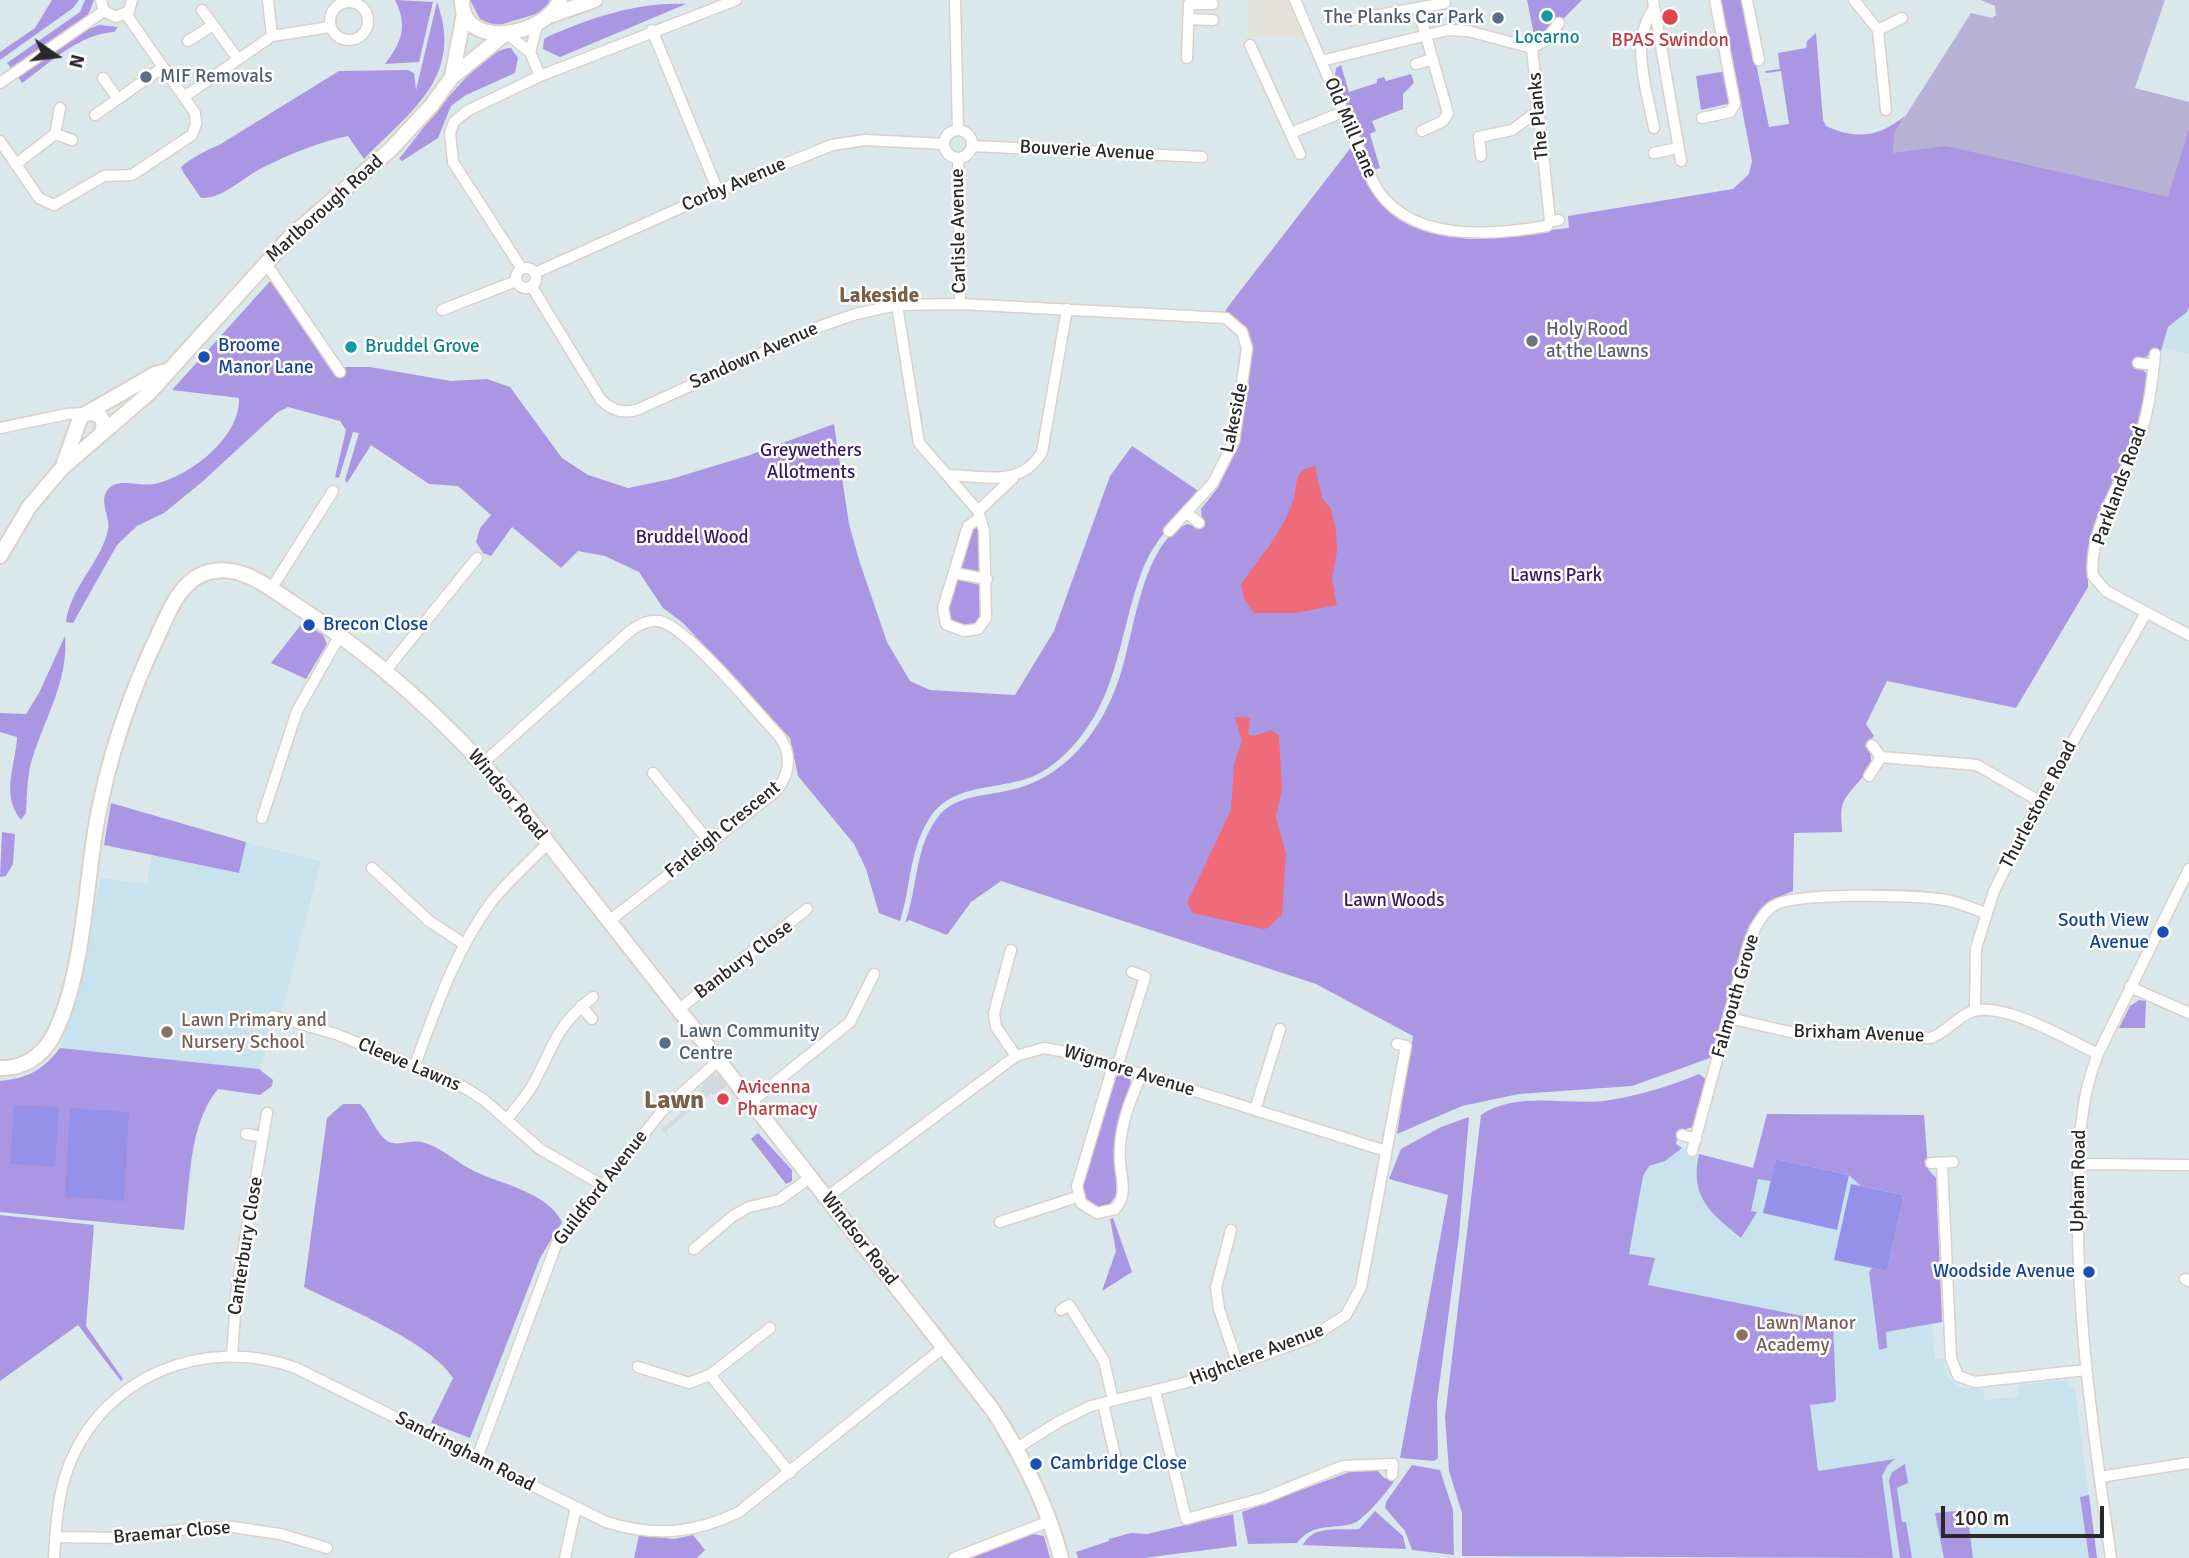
<!DOCTYPE html>
<html>
<head>
<meta charset="utf-8">
<style>
	body { margin:0 }
	#map { position:relative; width:2189px; height:1558px; overflow:hidden; background:#dae8eb; font-family:Signika,sans-serif }
	canvas { display:block }
	.north { position:absolute; left:21px; top:21px; width:70px; height:70px; -webkit-text-stroke:5px #fff; paint-order:stroke; rotate:104deg; font-size:19px; font-weight:700; line-height:28px; text-align:center; color:#292929 }
	.north::after { content:''; display:block; margin:auto; width:24px; height:32px; background:#292929; clip-path:polygon(50% 0,100% 100%,50% 72%,0 100%) }
	.scale { position:absolute; left:1941px; top:1506px; width:163px; height:32px; box-sizing:border-box; border:4px solid #292929; border-top:0; padding-left:9px; font-size:21px; line-height:24px; white-space:nowrap; color:#292929; -webkit-text-stroke:5px #fff; paint-order:stroke }
</style>
</head>
<body>
<div id="map">
<canvas width="2189" height="1558"></canvas>
<div class="north">N</div>
<div class="scale">100 m</div>
</div>
<script>
const c = document.querySelector('canvas').getContext('2d');
c.lineJoin = 'round';
function fillPath(path, color) {
  c.fillStyle = color;
  c.fill(path, 'evenodd');
}
function stroke(path, color, width, dash) {
  c.strokeStyle = color;
  c.lineWidth = width;
  c.lineCap = dash ? 'butt' : 'round';
  c.setLineDash(dash || []);
  c.stroke(path);
}
function write(font, color, halo, rows, align = 'center') {
  c.font = font + ' Signika,sans-serif';
  c.lineWidth = 5;
  c.setLineDash([]);
  c.textBaseline = 'middle';
  c.strokeStyle = halo;
  c.fillStyle = color;
  for (const [text, x, y, turn = 0] of rows) {
    c.save();
    c.translate(x, y);
    c.rotate((+turn || 0) * Math.PI / 180);
    c.textAlign = isNaN(turn) ? turn : align;
    if (halo) c.strokeText(text, 0, 0);
    c.fillText(text, 0, 0);
    c.restore();
  }
}
fillPath(new Path2D(`
	M1249 0H1290L1305 37H1248Z`), '#e4e3db');
fillPath(new Path2D(`
	M2189 307V354L2162 348 2168 327 2187 312Z
	M246 842 321 861 281 1014 274 1013 261 1070 205 1064 184 1230 0 1212V1081L20 1079 36 1073 48 1064 60 1048 87 957 100 878 147 884 152 853 238 873Z
	M1767 1114 1924 1115 1928 1169 1936 1178 1942 1322 1932 1323 1935 1359H1943L1946 1375 1958 1387 1983 1389 1984 1400 2018 1397V1385L2065 1380 2075 1390 2097 1558H1507L1649 1141 1753 1168Z`), '#c9e3ee');
fillPath(new Path2D(`
	M52 0H79L73 8 0 60V52L35 28Z
	M85 0H94L88 15 11 68 7 63 80 12Z
	M395 0 433 2 419 62 385 64C400 44 409 28 395 0Z
	M470 0H551L543 12 496 26 480 19Z
	M1527 0H1582L1545 37 1534 35Z
	M1721 0H1743L1769 127 1789 124 1781 71 1766 73 1762 63 1765 71 1780 69 1778 53 1806 48 1807 41 1816 33 1823 120 1826 126C1856 140 1879 137 1905 116L1894 134 2189 102V307L2187 312 2168 327 2161 351 2152 349 2140 367 2147 374 2145 402 2088 574V587L2016 708 1887 681 1866 724 1874 736 1865 746C1885 766 1850 785 1843 803 1840 811 1842 824 1842 832L1794 833 1793 891 1768 902 1749 925 1710 1058 1632 1086 1519 1094 1462 1106 1397 1134 1413 1036 1316 984 1001 881 971 902 947 935 909 920 905 923C918 888 914 848 938 817 954 796 983 796 1006 791 1065 780 1102 731 1120 676 1134 635 1142 542 1187 524L1199 527 1202 522 1201 509 1216 490 1237 450 1252 354 1245 326 1225 312 1227 308 1352 146 1373 192 1420 228 1468 239 1569 228 1568 216 1733 189 1749 174 1752 161Z
	M437 2C464 76 412 110 366 157L364 159 348 136C319 142 290 154 264 167 244 176 224 199 201 198L183 172 181 167C191 158 207 150 219 145L339 71 408 70 414 73 416 90Z
	M686 4 560 57 543 49 544 39 549 36C590 18 640 1 686 4Z
	M99 25 118 27 114 32C79 34 50 63 22 83L18 77 86 30Z
	M511 48 518 58 515 73 466 95 451 106 438 138 402 161 399 159C420 134 481 46 511 48Z
	M1341 65 1349 92 1377 83V79L1384 77 1386 81 1411 74 1414 83 1403 94V109L1372 121 1376 131 1370 134 1380 168 1374 170 1335 76 1336 68Z
	M1727 71 1731 103 1701 110 1696 76Z
	M272 279 331 367H370L451 381 487 379 510 387 562 458 588 475 628 488 671 479 747 456 834 424 849 524 859 560 887 642 910 681 930 690 1015 695 1054 631 1110 476 1132 446 1200 492C1177 518 1155 538 1142 571 1121 627 1119 687 1082 735 1070 751 1052 768 1034 776 998 791 952 782 929 819 909 851 911 887 900 921L879 913 866 869 854 844 798 776 790 738 683 623 663 608 639 572 605 556 578 551 561 568 512 527 491 556 483 553 476 542 480 528 491 515 458 486 429 484 371 445 347 483 345 480 359 433 353 432 339 478 335 477 346 430 340 421 288 407 278 412 202 482 164 513 137 526 117 545 73 623 66 622C70 588 101 562 108 530 111 517 98 502 108 489 118 477 141 487 154 484 189 477 241 437 239 398L172 390Z
	M978 527 981 574 959 571 971 529Z
	M957 580 981 585 983 616 980 623C973 627 966 629 958 626 938 619 952 594 957 580Z
	M303 622 323 635 327 644 306 679 271 663Z
	M65 636C69 681 43 721 31 763 27 779 27 796 26 813L21 820C0 794 16 765 17 737L0 732V713L26 714 39 693Z
	M111 803 246 842 239 873 104 845Z
	M2 832 15 834 13 864 6 876 0 877Z
	M2139 1000 2146 1001 2145 1028H2119L2130 1006Z
	M60 1048 259 1069 273 1080 272 1086 260 1095 218 1089C188 1125 190 1184 184 1230L0 1212V1081C28 1078 43 1070 60 1048Z
	M1122 1074 1130 1077 1131 1086 1116 1135V1196L1107 1207 1098 1209 1084 1199 1083 1180 1113 1084 1115 1077Z
	M1699 1074 1706 1079 1693 1127 1679 1131 1676 1144 1682 1148 1665 1161 1649 1166 1643 1176 1629 1254 1655 1258 1648 1285 1833 1322 1836 1399 1834 1402 1810 1405 1818 1471 1895 1459 1887 1466 1882 1476 1893 1558 1462 1556V1513L1449 1471 1445 1417 1481 1115C1515 1091 1566 1105 1604 1101 1637 1096 1668 1087 1699 1074Z
	M343 1104H360C371 1114 376 1135 389 1142 398 1146 411 1140 421 1142 440 1146 457 1163 474 1171 502 1185 546 1191 562 1222L540 1258 470 1438 431 1423 453 1378C431 1342 343 1307 304 1287L327 1118Z
	M1767 1114 1924 1115 1928 1169 1936 1178 1942 1322 1886 1332 1887 1348 1879 1350 1869 1272 1872 1268 1887 1271 1904 1195 1861 1186 1849 1175 1776 1159 1771 1181 1758 1179 1751 1211 1757 1212 1741 1238C1712 1214 1689 1198 1699 1154L1753 1168Z
	M1469 1117 1459 1235 1437 1402 1438 1458 1434 1461 1400 1458 1448 1195 1389 1179 1401 1149 1441 1127Z
	M758 1133 792 1170V1181L786 1184 751 1139Z
	M0 1215 94 1225 86 1326 123 1379 121 1381 78 1325 0 1381Z
	M1113 1218 1132 1272 1102 1291 1116 1251 1110 1219Z
	M1905 1464 1908 1483 1897 1488 1902 1522H1906L1912 1558H1900L1889 1480 1892 1472Z
	M1412 1465 1440 1470 1453 1510 1454 1555 1412 1550 1405 1531 1385 1508 1386 1502Z
	M1355 1470H1377L1384 1478 1394 1481C1389 1490 1363 1521 1352 1524 1331 1529 1312 1523 1297 1543L1248 1544 1242 1512Z
	M2089 1495 2097 1558H2089L2080 1497Z
	M1967 1510 1973 1558H1944L1935 1513Z
	M1375 1511 1403 1536 1406 1549 1303 1545C1314 1524 1339 1531 1359 1529Z
	M1233 1514 1237 1546 1144 1558H1078L1076 1552 1109 1541V1539L1131 1533 1147 1534Z
	M1033 1534 1044 1536 1050 1558H967Z
	M639 1535 674 1539 693 1535 705 1550 697 1558H634Z`), '#ab96e3');
fillPath(new Path2D(`
	M1981 0H2165L2135 88 2189 102V129L2168 197 1946 146 1893 153 1894 134 1971 13 1992 18 1996 15 1995 6Z`), '#b6b1d5');
fillPath(new Path2D(`
	M14 1105 59 1107 55 1167 10 1164Z
	M70 1108 129 1112 124 1201 65 1197Z
	M1776 1159 1849 1175 1837 1230 1763 1213Z
	M1851 1184 1904 1195 1887 1271 1834 1260Z`), '#9591eb');
fillPath(new Path2D(`
	M713 1075 721 1076 729 1083 714 1095 711 1093 666 1131 671 1140 662 1129 680 1114 681 1108H687V1100L699 1095 705 1080Z`), '#d1d9dc');
fillPath(new Path2D(`
	M1315 466 1322 498 1331 509 1336 530 1337 551 1332 579 1337 605 1295 613H1254L1244 599 1241 584C1263 553 1277 540 1292 504 1299 486 1291 470 1315 466Z
	M1235 717 1250 718 1248 735 1255 736 1271 730 1279 736 1282 789 1276 817 1286 854 1282 914 1268 928 1263 929 1193 913 1187 903 1231 810 1234 764 1242 741Z`), '#ef6b7a');
const street = new Path2D(`
	M101 0 104 11 116 17 129 11 132 0
	M268 0 272 36
	M955 0 958 130
	M1295 0 1373 182C1405 243 1490 236 1547 226L1550 221 1559 220
	M1653 0 1681 161
	M1747 0 1759 60
	M1854 0 1878 30 1886 110
	M330 21a19 19 0 1 1 38 0a19 19 0 1 1-38 0Z
	M1418 8 1448 113 1443 121 1422 131
	M202 10 238 59
	M1188 19 1213 20
	M1351 20 1445 3V0
	M538 23 530 52 540 76
	M652 30 718 191
	M1878 30 1902 18
	M507 34 530 52
	M188 41 213 25
	M1250 45 1300 154
	M1187 58 1189 4H1213
	M1321 61 1448 30 1468 31 1532 48
	M1416 64 1433 59
	M103 78 118 99
	M0 83 104 11
	M184 97 272 36 330 27
	M95 115 162 68
	M1702 118 1730 112 1735 104 1715 0
	M1654 128C1647 89 1629 43 1654 8
	M944 144a14 14 0 1 1 28 0a14 14 0 1 1-28 0Z
	M1291 133 1343 112
	M55 134 60 108
	M55 134 72 140
	M0 141 39 198 54 205 104 176 132 175 192 135 196 124 195 113 126 14
	M972 146 1202 157
	M1654 153 1678 148
	M1481 156 1479 137 1512 130 1538 111
	M958 158 960 304
	M16 164 55 134
	M1550 221 1532 48 1546 40 1559 23
	M265 262 340 372
	M516 278a10 10 0 1 1 20 0a10 10 0 1 1-20 0Z
	M522 269 453 162 450 133 454 122 467 111 540 76 736 0
	M535 273 718 191 832 145 865 140 944 144
	M532 287 601 400C612 411 625 414 639 409L821 326 856 314 897 305 960 304 1226 318 1242 332 1247 348 1234 441 1213 483 1169 531
	M897 305 919 443 947 475C983 476 1021 488 1042 452L1067 309
	M442 310 516 281
	M2155 354C2152 383 2149 411 2139 439 2123 481 2088 530 2093 576L2106 591 2189 635
	M2138 363 2154 365
	M0 428 67 414 84 413
	M947 475 978 511 1013 478
	M978 511 984 530 986 618 978 629 964 631 946 624 943 608 968 526 978 519
	M1187 513 1199 523
	M954 573 987 579
	M271 589 333 491
	M386 670 477 558
	M1881 757 1977 765 2039 801
	M483 763 629 632C638 625 648 619 659 621 686 625 758 714 780 737 793 756 789 776 775 792L609 921
	M653 773 710 843
	M1869 776 1881 757 1872 745
	M262 818 297 711 340 635
	M372 868 429 921 464 944
	M1011 950 994 1013 996 1027 1016 1056
	M2130 987 2189 1013
	M581 1006 592 1019
	M679 1009 807 909
	M1975 1010 1976 948 1994 891 2039 801 2146 613
	M273 1016 336 1034 462 1086 484 1100 540 1149 602 1185
	M1729 1018 1790 1032 1930 1038C1947 1033 1955 1018 1971 1012 2002 1000 2068 1040 2098 1054
	M415 1065C436 1008 455 951 492 901 509 880 529 863 548 843
	M1113 1066 1077 1186 1081 1203 1097 1213 1115 1209C1128 1195 1121 1179 1120 1161 1118 1130 1129 1103 1141 1075
	M1117 1067 1145 977 1132 972
	M751 1102 850 1022 874 974
	M1255 1110 1280 1029
	M506 1120C515 1109 525 1098 532 1086 555 1045 553 1029 593 997
	M246 1134 263 1137
	M1682 1135 1696 1139
	M1692 1151 1748 946C1753 931 1760 915 1773 906 1794 892 1911 895 1939 899 1955 901 1970 907 1985 913
	M1931 1163 1953 1162
	M1942 1163 1951 1358 1958 1376 1975 1382 2086 1370
	M2078 1164 2189 1165
	M827 1197 1016 1056 1044 1048 1077 1054 1386 1151
	M1000 1222 1077 1197
	M1231 1230 1216 1288 1219 1309 1238 1365
	M694 1249 733 1216 749 1207 779 1200 811 1177
	M2185 1279 2189 1281
	M1061 1310 1069 1305 1104 1361 1113 1400
	M770 1328 710 1375 790 1473
	M232 1355 237 1287 267 1113
	M638 1367 689 1383 710 1375
	M1155 1391 1186 1519 1264 1498 1343 1466 1393 1464 1392 1475
	M1103 1403 1116 1460
	M1017 1448 1060 1421 1091 1406 1184 1383 1311 1338 1346 1315 1361 1287 1406 1046 1397 1044
	M477 1458 556 1245 662 1111 718 1061
	M2100 1477 2189 1463
	M56 1537 125 1538 195 1528 233 1527 280 1534 327 1548
	M54 1558C56 1528 57 1497 68 1468 103 1375 205 1335 296 1368L606 1522C654 1537 694 1534 739 1512L944 1347
	M565 1558 576 1507
	M954 1558 1050 1521
	M2111 1558C2094 1438 2076 1318 2078 1196 2079 1147 2079 1100 2098 1054L2189 869`);
const secondary = new Path2D(`
	M462 0C461 51 545 37 560 0
	M552 15 595 0
	M452 77 464 14
	M89 412 155 374 167 371
	M64 463 81 416 89 412 100 416 104 423 102 432
	M0 556 29 507 62 468 149 393 291 236 390 150 431 106 452 77 505 34
	M0 1068C22 1069 41 1057 52 1038 83 981 85 890 96 826 108 758 130 693 160 631 171 606 184 575 214 571 242 566 269 587 291 602 377 657 449 723 515 801L992 1409C1022 1455 1047 1504 1061 1558`);
stroke(street, '#dbd1c9', 13);
stroke(secondary, '#dbd1c9', 18);
stroke(street, '#fff', 10);
stroke(secondary, '#fff', 14);
for (const [x, y, r, color] of [
	[1547,16,7,"#0f9aa8"],
	[1670,17,9,"#e0444e"],
	[1498,18,7,"#5c6f8a"],
	[146,77,7,"#5c6f8a"],
	[1532,341,7,"#6b7280"],
	[351,347,7,"#0f9aa8"],
	[204,357,7,"#1a4fb4"],
	[309,625,7,"#1a4fb4"],
	[2163,932,7,"#1a4fb4"],
	[167,1032,7,"#8d6e63"],
	[665,1043,7,"#5c6f8a"],
	[723,1099,7,"#e0444e"],
	[2089,1272,7,"#1a4fb4"],
	[1742,1335,7,"#8d6e63"],
	[1036,1464,7,"#1a4fb4"]
]) {
  const dot = new Path2D();
  dot.arc(x, y, r, 0, 2 * Math.PI);
  c.fillStyle = color;
  c.fill(dot);
  stroke(dot, '#fff', 2.5);
}
write('19px', '#4e5e75', '#fff', [
	["The Planks Car Park",1484,18,"right"],
	["MIF Removals",160,77],
	["Lawn Community",679,1032],
	["Centre",679,1054]
], 'left');
write('19px', '#0d838f', '#fff', [
	["Locarno",1547,38],
	["Bruddel Grove",365,347,"left"]
]);
write('19px', '#be3a42', '#fff', [
	["BPAS Swindon",1670,41],
	["Avicenna",737,1088,"left"],
	["Pharmacy",737,1110,"left"]
]);
write('19px', '#292929', '#fff', [
	["The Planks",1539,116,-95],
	["Old Mill Lane",1350,128,67],
	["Bouverie Avenue",1087,151,3],
	["Corby Avenue",734,185,-23],
	["Marlborough Road",325,209,-42],
	["Carlisle Avenue",959,231,-91],
	["Sandown Avenue",754,356,-24],
	["Lakeside",1235,418,-78],
	["Parklands Road",2120,486,-70],
	["Windsor Road",507,795,50],
	["Thurlestone Road",2039,805,-62],
	["Farleigh Crescent",723,830,-39],
	["Banbury Close",744,960,-37],
	["Falmouth Grove",1736,996,-74],
	["Brixham Avenue",1859,1034,2],
	["Cleeve Lawns",409,1065,23],
	["Wigmore Avenue",1129,1071,17],
	["Upham Road",2079,1181,-89],
	["Guildford Avenue",601,1188,-52],
	["Windsor Road",859,1239,52],
	["Canterbury Close",246,1246,-81],
	["Highclere Avenue",1257,1355,-21],
	["Sandringham Road",465,1452,27],
	["Braemar Close",172,1533,-5]
]);
write('19px', '#5b616d', '#fff', [
	["Holy Rood",1546,330],
	["at the Lawns",1546,352]
], 'left');
write('19px', '#164399', '#fff', [
	["Broome",218,346],
	["Manor Lane",218,368],
	["Brecon Close",323,625],
	["South View",2149,921,"right"],
	["Avenue",2149,943,"right"],
	["Woodside Avenue",2075,1272,"right"],
	["Cambridge Close",1050,1464]
], 'left');
write('19px', '#391966', '#fff', [
	["Greywethers",811,451],
	["Allotments",811,473],
	["Bruddel Wood",692,538],
	["Lawns Park",1556,576],
	["Lawn Woods",1394,901]
]);
write('19px', '#785e54', '#fff', [
	["Lawn Primary and",181,1021],
	["Nursery School",181,1043],
	["Lawn Manor",1756,1324],
	["Academy",1756,1346]
], 'left');
write('bold 21px', '#7a5f49', '#fff', [
	["Lakeside",879,296]
]);
write('bold 26px', '#7a5f49', '#fff', [
	["Lawn",674,1101]
]);
</script>
</body>
</html>
